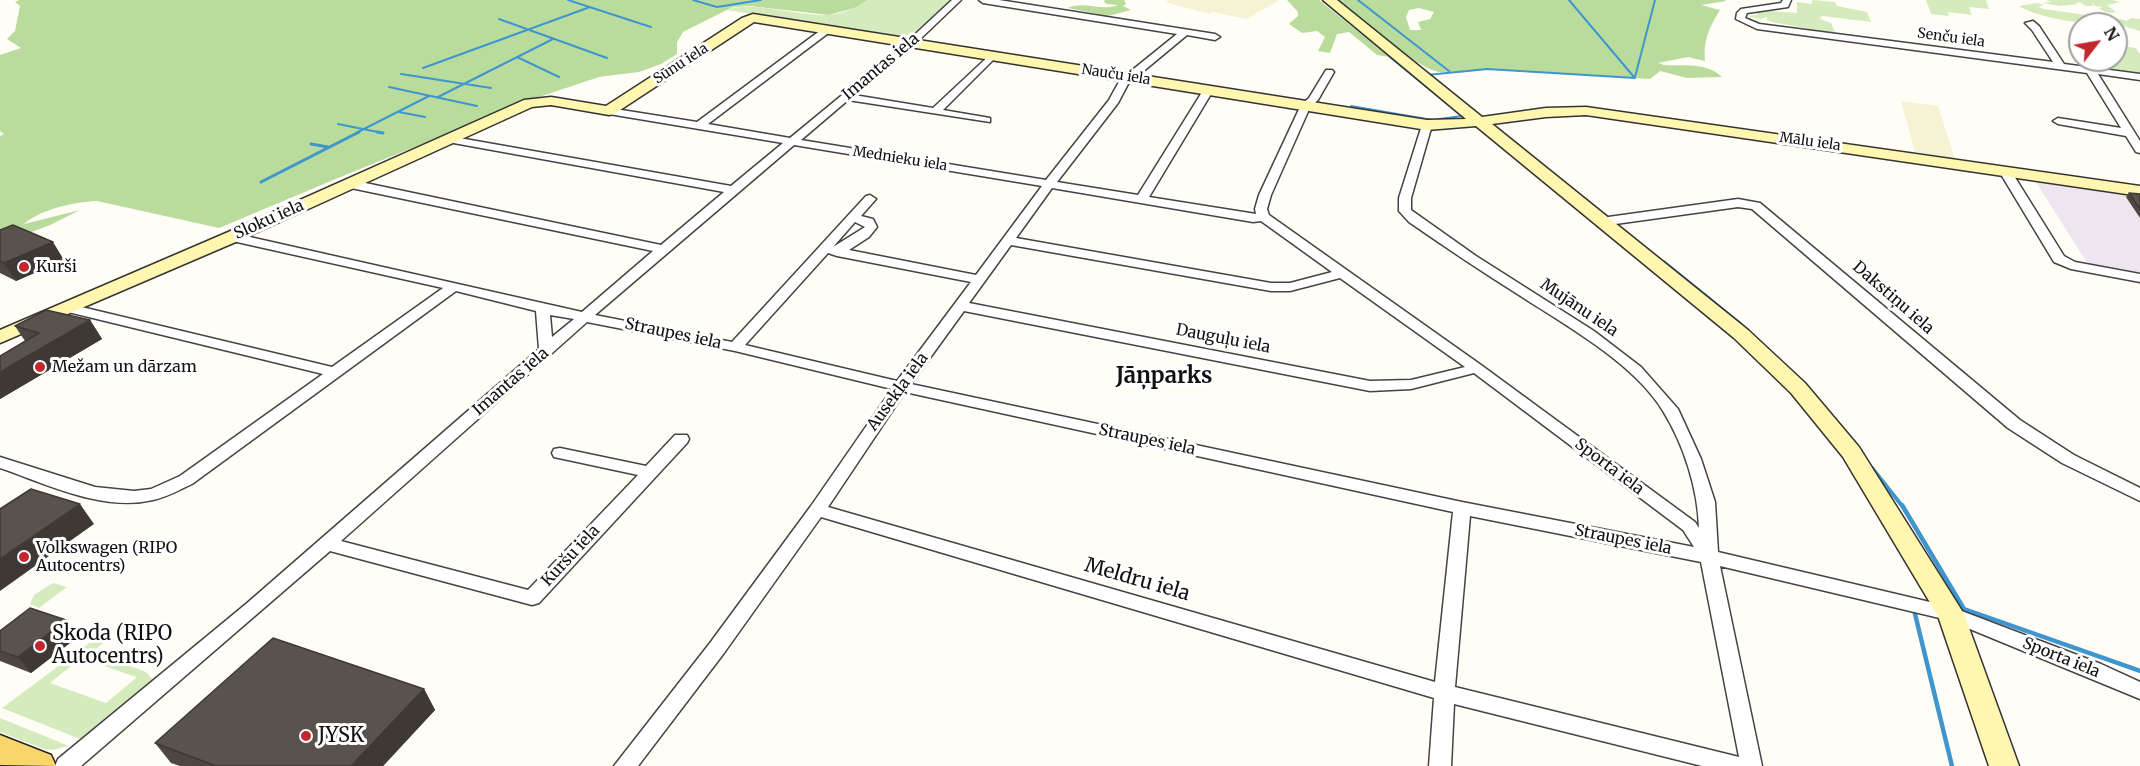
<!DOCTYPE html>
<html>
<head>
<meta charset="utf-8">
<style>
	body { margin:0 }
	#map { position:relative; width:2140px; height:766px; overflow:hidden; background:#fffdf5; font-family:Merriweather,serif }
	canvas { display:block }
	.north { position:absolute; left:2068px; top:12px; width:60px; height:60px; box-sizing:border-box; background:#fff; border:2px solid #a0a0a0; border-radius:50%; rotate:59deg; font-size:16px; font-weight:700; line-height:24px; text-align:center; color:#111 }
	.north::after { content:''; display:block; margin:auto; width:21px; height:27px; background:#c4262e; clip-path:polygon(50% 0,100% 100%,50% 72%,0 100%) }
</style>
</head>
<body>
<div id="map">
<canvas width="2140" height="766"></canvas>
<div class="north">N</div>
</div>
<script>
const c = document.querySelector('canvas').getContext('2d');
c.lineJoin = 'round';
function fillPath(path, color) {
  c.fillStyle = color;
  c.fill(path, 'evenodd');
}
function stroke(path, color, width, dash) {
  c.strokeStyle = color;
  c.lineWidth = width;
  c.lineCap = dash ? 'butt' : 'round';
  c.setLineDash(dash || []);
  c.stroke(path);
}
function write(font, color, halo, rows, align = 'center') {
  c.font = font + ' Merriweather,serif';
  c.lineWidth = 6;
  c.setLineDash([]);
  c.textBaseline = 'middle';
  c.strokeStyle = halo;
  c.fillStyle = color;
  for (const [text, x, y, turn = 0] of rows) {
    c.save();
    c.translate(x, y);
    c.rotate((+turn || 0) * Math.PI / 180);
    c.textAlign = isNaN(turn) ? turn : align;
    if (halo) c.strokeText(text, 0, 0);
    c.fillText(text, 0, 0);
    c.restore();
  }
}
fillPath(new Path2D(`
	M2034 179 2140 194V273L2089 266Z`), '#eee6ef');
fillPath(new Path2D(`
	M1170 0H1279L1247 19 1212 12 1210 14 1165 2Z
	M1901 101 1938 106 1955 159 1915 152Z`), '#f6f3d4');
fillPath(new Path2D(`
	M868 0H953L913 35 904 39 727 10C751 0 800 17 829 15 842 14 856 7 868 0Z
	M1812 0 1835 2 1837 6 1867 12 1871 22 1822 16 1820 19 1831 23 1835 32 1832 33 1772 22 1767 20V17L1761 19 1746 16 1758 15 1754 11 1759 10 1797 13V2L1812 4Z
	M1926 0H1986L1989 9 1969 7 1972 15 1948 12 1949 16 1931 14Z
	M2046 0H2112L2120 2 2107 5 2116 12 2109 13 2099 9 2102 7 2095 6 2092 2 2093 6H2086L2079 2 2076 3 2078 4 2060 6 2042 3 2051 2Z
	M2037 3 2044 5 2038 7 2044 9 2093 16 2088 18 2090 22C2075 24 2032 15 2019 6Z
	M2111 17 2127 21 2131 18 2140 19V31L2116 24 2093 22 2090 19Z
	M2116 45 2136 48 2140 54V75L2106 70 2099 60H2116Z
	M53 583 67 587 39 608 30 604 34 595Z
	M95 639 103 643 92 652 146 672 153 680 86 736 80 739 2 708ZM81 658 136 677V678L106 703 50 683Z
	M0 718 69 746 52 750 44 749 0 732Z`), '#d5ebbd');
fillPath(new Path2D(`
	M19 0H868L854 8 829 15 750 6 733 7 683 32 677 42V54L661 64 639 72 599 77 533 99 338 178 219 228 97 201C74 202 41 209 24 224L80 210 50 225 0 244V136L4 134 0 131V55L21 48 7 39 15 31 20 6 15 2Z
	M1105 0H1124L1126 4 1123 6 1131 10 1108 16 1068 8C1083 0 1101 12 1118 5L1107 4 1104 2Z
	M1287 0H1319L1390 57 1377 55 1349 32 1337 34 1330 53 1318 51 1325 37 1317 31 1302 33 1289 24 1298 16V12Z
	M1334 0H1724L1726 1 1701 5 1720 10C1709 28 1703 40 1705 61L1688 57 1658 63 1664 65C1684 66 1707 62 1722 77L1687 78 1660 71 1650 79 1487 69C1471 72 1450 75 1435 71 1424 68 1416 59 1405 58ZM1419 8 1434 12 1430 19 1418 22 1421 30H1410L1406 17 1409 10Z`), '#b9dc9c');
stroke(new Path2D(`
	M568 0 651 27
	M693 0 717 7 761 0
	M1358 0 1449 71
	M1569 0 1634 77
	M499 19 607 58
	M517 57 559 77
	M423 68 590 7
	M401 74 491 88
	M1427 75 1487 69 1635 78
	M1635 77 1655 0
	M389 87 477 106
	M438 97 553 39
	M1351 106 1432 120 1462 116 1390 57
	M399 112 425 117
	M338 124 383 133
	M356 133 429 96`), '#3f96cf', 2);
stroke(new Path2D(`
	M377 132 383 133
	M311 144 328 147
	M261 182 359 132
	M1664 262 1710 299`), '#3f96cf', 3);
stroke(new Path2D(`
	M1708 298 1740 324
	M1872 468 1903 507`), '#3f96cf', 4);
stroke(new Path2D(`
	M1902 505 1964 609 2140 671
	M1915 614 1952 766`), '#3f96cf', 4.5);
const street = new Path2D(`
	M952 0H961L915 44 854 95 933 108 993 52 998 55 943 110 990 118V122L848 100 801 140 1046 180 1109 100 1120 80 1177 34 983 3 979 0H999L1215 34 1220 37 1215 40 1187 35 1128 84 1118 103 1057 182 1138 195 1204 89 1209 86 1214 89 1149 197 1256 214 1255 209 1259 195 1301 105 1309 98 1326 70H1332L1334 72 1318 100 1310 107 1271 195 1267 209 1269 215 1481 365 1695 522 1699 528C1698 489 1684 445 1663 411 1634 363 1565 325 1519 295 1481 271 1445 247 1409 222L1399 211V198L1422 125 1423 123H1431L1432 125 1411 198V210L1476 256 1594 331 1641 367 1678 409 1701 459 1715 502 1718 552 1951 607 2101 664 2140 682V699L1948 620 1720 566 1762 766H1702L1454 704 1451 766H1429L1434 698 821 517 724 653 638 766H614L710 643 811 506 892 389 735 351 587 322 341 541 528 590 638 475 554 457 552 453 554 449 560 448 646 466 675 435H687L689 439 687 443 539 603 532 605 330 551 81 766H55L58 759 246 604 539 349 536 311 456 291 192 484C179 490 167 497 153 500 102 512 47 484 0 468V457L95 487 134 491 151 489 180 476 323 374 64 311 62 308 64 305 69 304 332 367 443 288 228 240 226 237 228 234 232 233 582 312 653 251 351 188 345 184 351 180 661 245 724 192 448 142 443 139 448 136 731 186 783 143 609 114 604 111 609 108 697 122 825 27H831V31L708 124 790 138 909 40ZM794 145 1042 186 976 275 849 250 869 237 877 227 873 219 861 216 876 199 870 195 866 196 732 342 595 315ZM1052 188 1253 222 1261 221 1332 272 1290 283H1271L1016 238ZM855 222 865 227 833 247ZM1011 245 1271 291H1290L1340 278 1465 367 1411 380 1370 381 969 303ZM828 253 837 256 971 282 897 381 745 345ZM964 311 1370 391 1411 389 1474 373 1683 530 1694 547 1462 502 911 384ZM550 315 574 319 552 337ZM905 392 1453 512 1435 682 828 507ZM1470 516 1701 562 1739 757 1455 687Z
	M1783 0H1791L1788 7 1747 13 1745 18 1759 24 2053 62 2032 30 2025 23 2033 21 2039 26 2064 64 2140 74V80L2098 74 2140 141V153L2136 152 2126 136 2058 124 2053 121 2058 118 2121 128 2087 73 1757 29 1736 19 1737 13 1741 9 1781 3Z
	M2005 168 2011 171 2064 256 2075 262 2140 274V282L2071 269 2054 262 1999 171Z
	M1738 199 1760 203 2020 420 2074 455 2140 488V501L2062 463 2008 428 1752 209 1738 207 1601 226 1595 222 1601 218Z`);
const secondary = new Path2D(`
	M1323 0H1337L1482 117 1546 108 1586 107 2140 186V196L1586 115 1546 117 1492 124 1748 330 1805 383 1859 447 1964 614 2019 766H1989L1938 616 1843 457 1791 393 1734 338 1476 126 1427 130 754 22 614 114 609 115 551 105 532 107 238 241 0 343V330L226 233 524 100 551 97 606 106 742 18 753 14 1427 120 1466 119Z`);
const primary = new Path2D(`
	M0 735 51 755 56 766 0 765Z`);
stroke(street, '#444', 3);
stroke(secondary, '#333', 3);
stroke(primary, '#222', 3);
fillPath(street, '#fff');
fillPath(secondary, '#fff6b0');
fillPath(primary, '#f9d66b');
fillPath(new Path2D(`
	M2129 193 2140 194V218L2126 197Z
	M0 230 64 260 16 281 0 273Z
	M90 320 102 339 0 399V356L25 341 15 326Z
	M66 620 79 636 31 673 0 661V631Z
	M424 689 435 710 383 766H180L171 763 155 743Z`), '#4d4742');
fillPath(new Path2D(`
	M53 242 64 260 16 281 4 263Z
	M90 320 102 339 0 399V372Z
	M80 504 94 524 0 591V559Z
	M66 620 79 636 31 673 18 657Z
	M424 689 435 710 383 766H351Z`), '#3f3936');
const building = new Path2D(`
	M2129 193 2140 194V209Z
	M13 225 53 242 4 263 0 261V230Z
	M46 310 90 320 0 372V356L39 333 15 326Z
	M31 489 80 504 0 559V509Z
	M30 608 66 620 18 657 0 651V631Z
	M273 638 424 689 351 766H216L155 743Z`);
fillPath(building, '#5a524d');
stroke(building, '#3f3936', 1.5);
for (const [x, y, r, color] of [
	[24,267,6,"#c4262e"],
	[40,367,6,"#c4262e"],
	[24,557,6,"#c4262e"],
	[40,646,6,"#c4262e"],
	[306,736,6,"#c4262e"]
]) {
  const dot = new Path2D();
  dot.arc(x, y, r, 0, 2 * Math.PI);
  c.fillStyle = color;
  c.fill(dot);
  stroke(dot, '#fff', 2);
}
write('14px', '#111', '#fff', [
	["Senču iela",1951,38,8],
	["Sūnu iela",681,64,-33],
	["Nauču iela",1116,75,9],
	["Mālu iela",1810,142,8],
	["Mednieku iela",900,159,9]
]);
write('16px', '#111', '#fff', [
	["Imantas iela",881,67,-40],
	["Sloku iela",269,220,-24],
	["Dakstiņu iela",1893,298,41],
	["Mujānu iela",1579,308,34],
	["Straupes iela",673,334,12],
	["Dauguļu iela",1223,339,11],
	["Imantas iela",511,382,-41],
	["Ausekļa iela",898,392,-54],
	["Straupes iela",1147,440,12],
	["Sporta iela",1609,467,37],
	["Straupes iela",1623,540,11],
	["Kuršu iela",571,556,-47],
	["Sporta iela",2061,658,22]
]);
write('16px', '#111', '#fff', [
	["Kurši",36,267],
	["Mežam un dārzam",52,367],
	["Volkswagen (RIPO",36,548],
	["Autocentrs)",36,566]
], 'left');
write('20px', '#111', '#fff', [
	["Meldru iela",1137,580,16]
]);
write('20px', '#111', '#fff', [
	["Skoda (RIPO",52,634],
	["Autocentrs)",52,657],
	["JYSK",318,736]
], 'left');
write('bold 22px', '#111', '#fff', [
	["Jāņparks",1164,377]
]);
</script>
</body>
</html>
